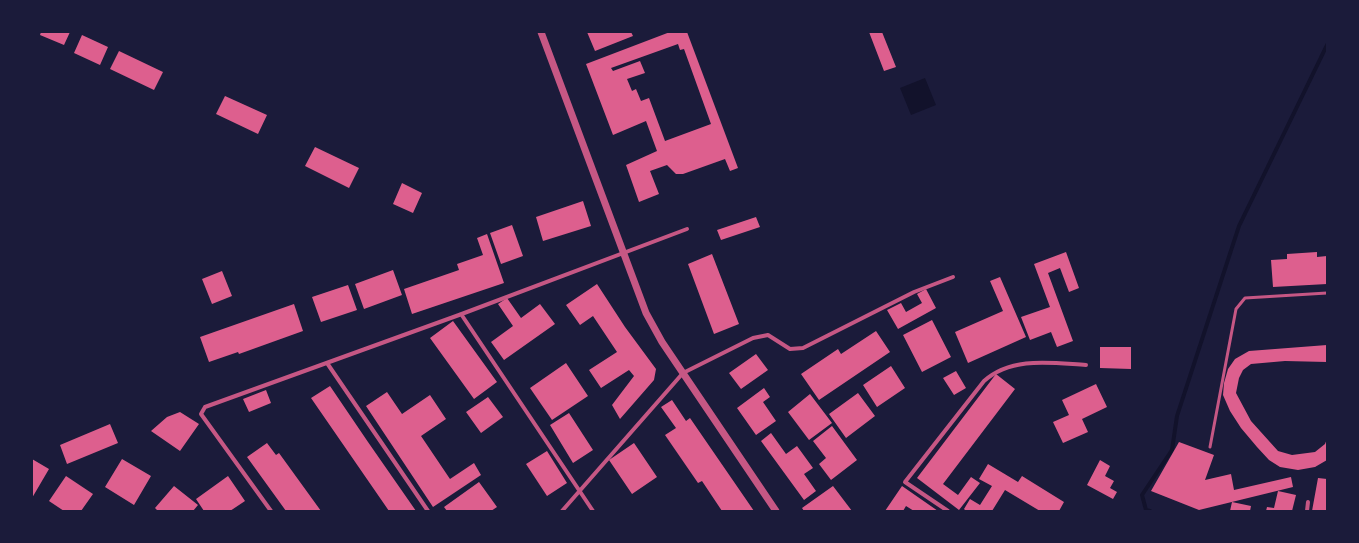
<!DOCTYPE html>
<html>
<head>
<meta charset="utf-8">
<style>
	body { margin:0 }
	#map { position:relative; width:1359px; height:543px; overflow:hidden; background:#1b1b3a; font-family:"IBM Plex Sans",sans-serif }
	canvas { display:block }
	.frame { position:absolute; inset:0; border:33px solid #1b1b3a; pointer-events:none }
</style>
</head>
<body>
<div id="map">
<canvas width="1359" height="543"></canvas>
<div class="frame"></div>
</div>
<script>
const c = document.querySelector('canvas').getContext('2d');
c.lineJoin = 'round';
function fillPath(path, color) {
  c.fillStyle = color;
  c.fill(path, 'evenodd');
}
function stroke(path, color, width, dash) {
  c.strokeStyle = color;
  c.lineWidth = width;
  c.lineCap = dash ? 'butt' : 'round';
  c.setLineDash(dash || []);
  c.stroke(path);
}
fillPath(new Path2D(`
	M925 78 936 105 911 115 900 88Z`), '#12122b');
stroke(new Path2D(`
	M1150 511 1146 510 1142 495 1172 450 1177 416 1239 226 1327 45`), '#12122b', 4);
fillPath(new Path2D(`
	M41 32H70L64 45 40 35Z
	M587 32H631L633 36 595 51Z
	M670 32H687L738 168 730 171 725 159 683 174H676L667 165 650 171 659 194 639 202 626 165 657 151 646 121 613 135 586 64ZM678 44 680 50 684 49 711 124 665 141 649 98 641 101 636 89 632 91 627 79 645 73 640 61 613 71 611 68Z
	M869 32H882L896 67 884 71Z
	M82 35 108 47 100 65 74 53Z
	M119 51 163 72 154 90 110 69Z
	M225 96 267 115 258 134 216 114Z
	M315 147 359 168 349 188 305 166Z
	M402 183 422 193 413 213 393 204Z
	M583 201 591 226 543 241 536 217Z
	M756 217 760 227 721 240 717 230Z
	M512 225 523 256 501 264 490 233Z
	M487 234 504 283 412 314 404 289 459 270 457 264 483 255 477 238Z
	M1066 252 1079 288 1069 292 1060 268 1048 273 1073 341 1057 347 1051 332 1030 340 1021 317 1050 307 1034 264Z
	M1317 252V257L1327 256V284L1273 287 1271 260 1287 259V254Z
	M712 254 739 324 714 334 688 264Z
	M393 270 402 295 364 309 355 284Z
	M222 271 232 296 212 304 202 279Z
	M1000 277 1026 337 968 363 955 332 1003 311 990 281Z
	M597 284 625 327 656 369 654 380 620 419 612 405 634 376 629 370 601 388 589 370 617 352 593 316 580 325 566 305Z
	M348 285 357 310 321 322 312 297Z
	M926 289 936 308 898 329 887 310 901 303 906 312 922 303 917 294Z
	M507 298 521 318 540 304 555 324 504 360 491 342 513 326 498 304Z
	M294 304 303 331 239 354 238 352 209 362 200 337Z
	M932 320 951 357 922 372 903 335Z
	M453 321 497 382 474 399 430 338Z
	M876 331 890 352 819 400 801 374 838 349 841 354Z
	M1327 345V362L1285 361 1251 364 1243 370 1239 378 1236 393 1251 421 1278 451 1292 455 1315 452 1325 444 1327 439V460L1315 467 1298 470 1280 467 1269 460 1257 447 1241 428 1230 411 1223 395 1224 383 1228 369 1235 359 1249 351Z
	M1100 347H1131V369L1100 368Z
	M756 354 768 370 741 389 729 373Z
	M566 363 588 396 552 420 530 388Z
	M891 366 905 388 877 407 863 385Z
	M956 371 966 388 954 395 943 378Z
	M996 374 1015 389 943 484 958 495 971 477 980 483 959 510 917 478Z
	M1096 384 1107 407 1082 419 1088 432 1063 443 1053 422 1069 415 1062 400Z
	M330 386 368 442 416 511H389L311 398Z
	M764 388 770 397 763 402 776 421 756 435 737 408Z
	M266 390 271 403 249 412 243 399Z
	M387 392 402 414 430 395 446 419 421 436 450 479 474 463 481 475 433 507 366 406Z
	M858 393 875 416 846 438 829 414Z
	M810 394 832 423 809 440 788 412Z
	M488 397 503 417 481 433 466 412Z
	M672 400 686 421 690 418 754 511H722L702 481 698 483 665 435 676 428 661 407Z
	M180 412 199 424 180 451 151 431 167 417Z
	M569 413 593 450 573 463 550 425Z
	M110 424 118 443 67 464 60 445Z
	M832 426 857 460 831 480 819 464 826 458 813 441Z
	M771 433 786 454 797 446 813 468 804 474 816 491 804 500 761 441Z
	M1179 442 1214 455 1205 480 1231 474 1234 490 1291 477 1293 487 1199 510 1151 491Z
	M267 443 276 455 279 453 321 511H286L247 457Z
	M634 443 657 477 632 494 609 460Z
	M547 451 567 483 547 496 526 464Z
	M32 459 49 469 32 498Z
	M122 459 151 476 134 505 105 487Z
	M1100 460 1110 466 1105 476 1114 481 1110 488 1117 492 1113 499 1087 485Z
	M988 464 1018 482 1022 476 1064 502 1059 511H1040L1005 490 992 511H966L964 509 970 499 980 505 992 486 979 479Z
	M66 476 93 494 81 511H64L49 501Z
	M228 476 245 501 230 511H204L196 499Z
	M1318 478 1327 479V511H1312Z
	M479 482 497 507 491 511H447L444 507Z
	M174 486 198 505 193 511H158L155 508Z
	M833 486 852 511H804L802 508Z
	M902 486 938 511H914L906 506 903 511H885Z
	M1278 491 1296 495 1292 511H1266L1267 507 1274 508Z
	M1232 502 1251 506 1250 511H1230Z`), '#dd5f8e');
stroke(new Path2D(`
	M1210 447 1236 309 1245 298 1327 293`), '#c65784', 3);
stroke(new Path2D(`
	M461 314 593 511
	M327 363 428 511
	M271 511 201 414 205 407 459 315 687 229
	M562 511 683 373 753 338 768 335 790 349 803 348 914 292 953 277
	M948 511 905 482 984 381C1012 356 1052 363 1086 365
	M1307 511 1308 502`), '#c65784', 4);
stroke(new Path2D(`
	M541 32 646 313 662 342 776 511`), '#c65784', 7);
</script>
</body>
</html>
